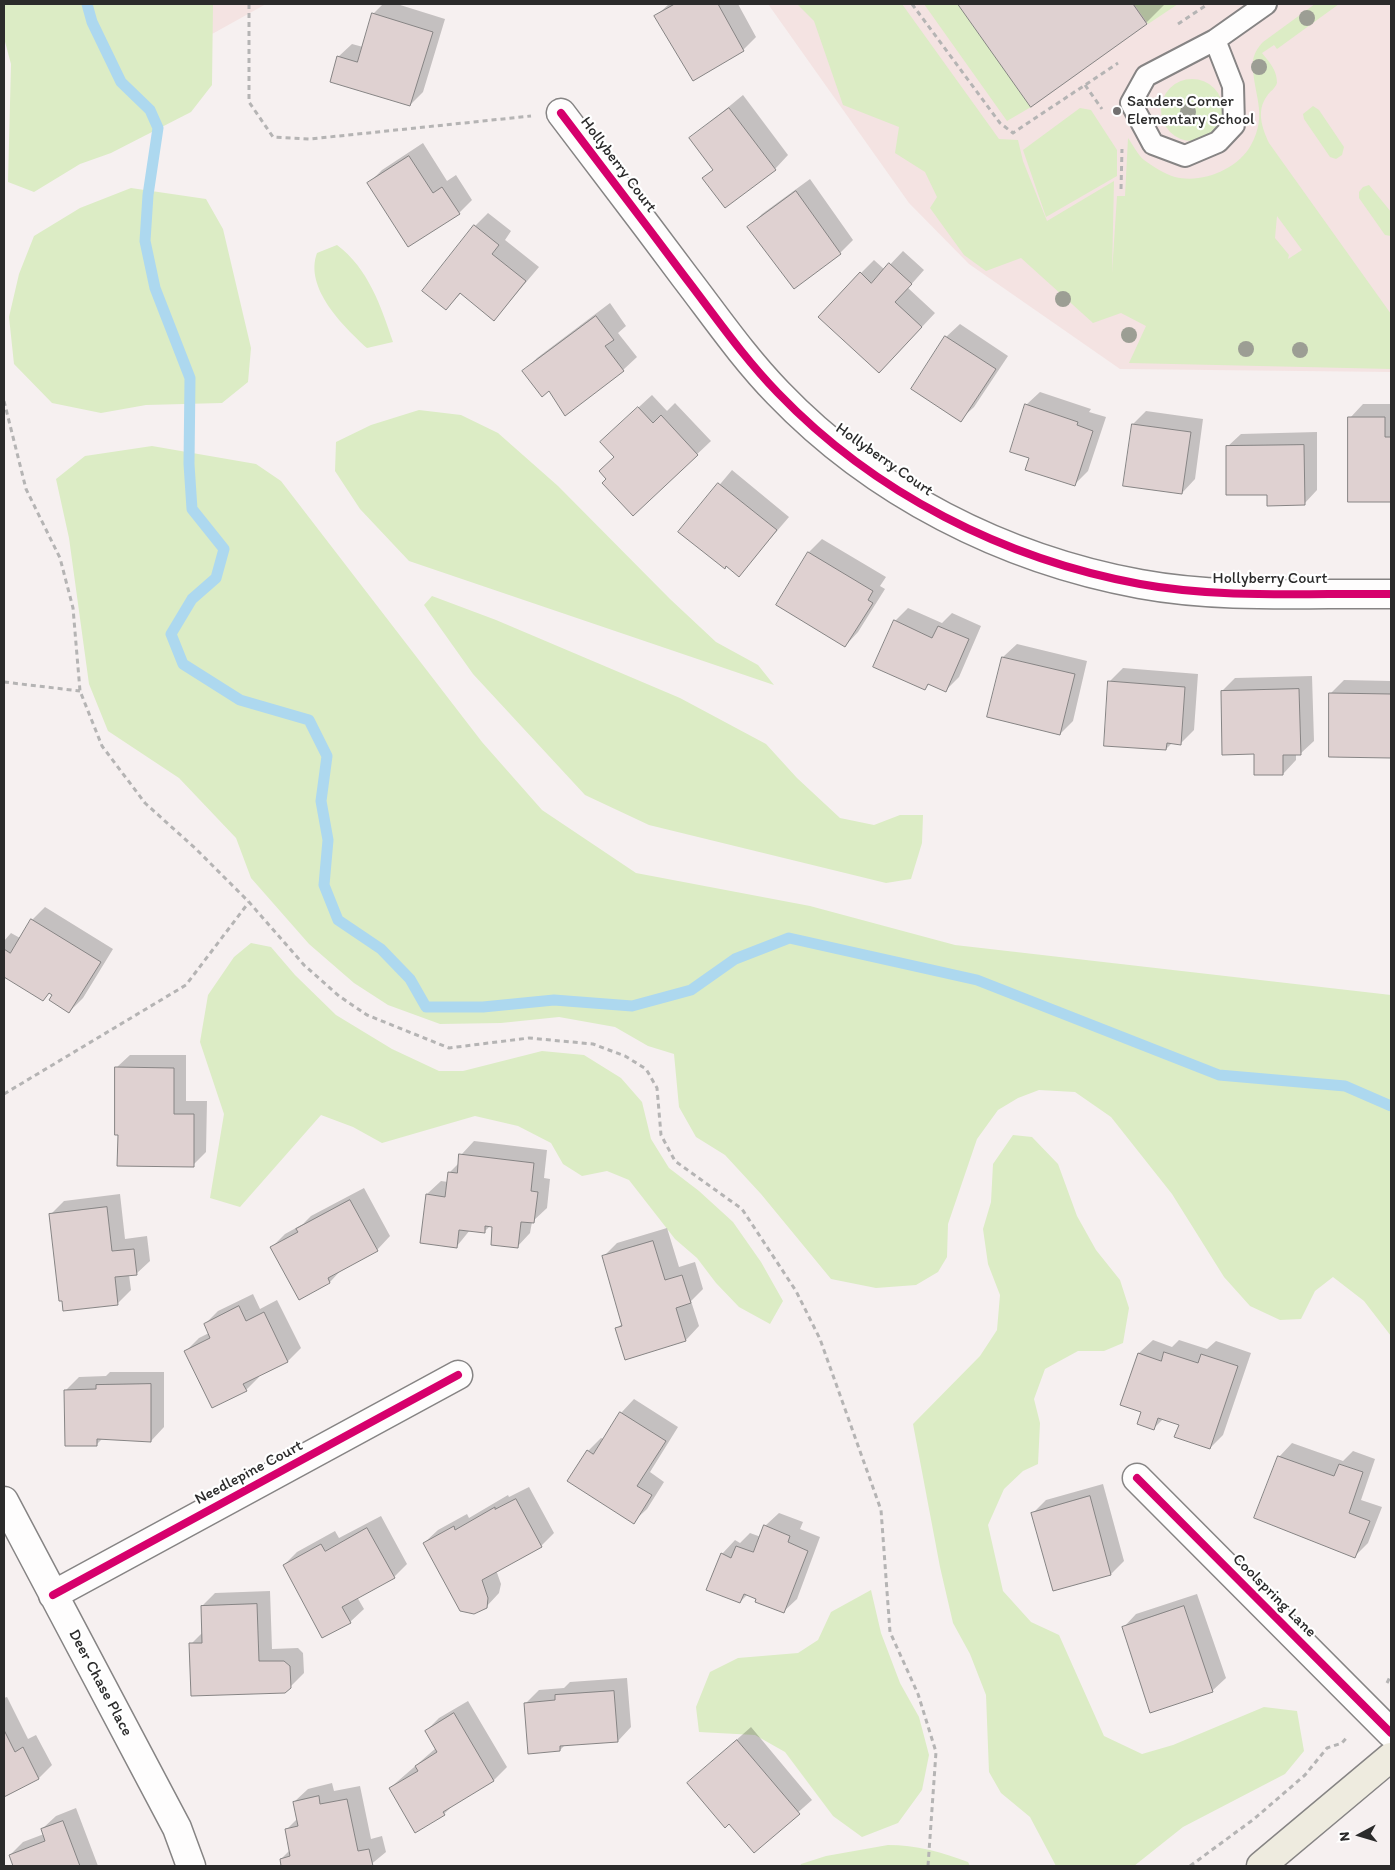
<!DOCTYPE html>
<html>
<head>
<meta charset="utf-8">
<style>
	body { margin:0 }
	#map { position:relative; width:1395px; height:1870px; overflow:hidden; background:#f6f0f0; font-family:Itim,sans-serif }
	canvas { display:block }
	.frame { position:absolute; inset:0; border:5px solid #2b2b2b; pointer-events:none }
	.north { position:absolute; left:1335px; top:1810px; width:50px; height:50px; -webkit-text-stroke:4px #fff; paint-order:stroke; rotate:264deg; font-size:14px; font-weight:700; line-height:20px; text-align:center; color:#2b2b2b }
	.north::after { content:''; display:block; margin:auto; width:18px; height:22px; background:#2b2b2b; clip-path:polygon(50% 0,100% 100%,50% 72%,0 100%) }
</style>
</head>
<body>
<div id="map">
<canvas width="1395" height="1870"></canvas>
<div class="frame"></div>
<div class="north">N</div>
</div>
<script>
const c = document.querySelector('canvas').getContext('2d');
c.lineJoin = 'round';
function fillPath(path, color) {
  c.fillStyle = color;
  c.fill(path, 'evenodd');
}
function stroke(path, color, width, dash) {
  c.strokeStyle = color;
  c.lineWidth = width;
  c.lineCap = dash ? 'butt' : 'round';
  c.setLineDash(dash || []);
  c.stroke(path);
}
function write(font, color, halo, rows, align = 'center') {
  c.font = font + ' Itim,sans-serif';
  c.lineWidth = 4.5;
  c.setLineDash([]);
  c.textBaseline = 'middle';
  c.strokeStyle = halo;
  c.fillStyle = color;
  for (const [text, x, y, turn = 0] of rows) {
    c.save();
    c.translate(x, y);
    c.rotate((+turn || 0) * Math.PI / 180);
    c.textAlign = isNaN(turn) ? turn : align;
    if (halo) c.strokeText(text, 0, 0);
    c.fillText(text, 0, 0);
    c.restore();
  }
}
fillPath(new Path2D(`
	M163 4H266L169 58Z
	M768 4H1391V372L1120 369 969 264 909 203Z`), '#f4e3e2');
fillPath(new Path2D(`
	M4 4H213L212 85 191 112 111 153 80 164 34 192 8 182 11 64 4 38Z
	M797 4H902L999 139 1018 140 1023 161 1047 221 1114 181 1112 273 1117 196H1125L1128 138C1133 145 1138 155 1144 160 1152 166 1165 174 1175 177 1202 184 1238 169 1251 145 1269 113 1252 93 1253 62 1253 55 1258 47 1263 42L1315 4H1339L1277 49 1274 45 1262 53C1270 63 1277 70 1277 83 1275 89 1270 91 1267 96 1256 111 1262 128 1269 143L1391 314V369L1129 363 1146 326 1121 313 1093 323 1021 258 986 271 964 255 930 208 937 197 925 172 895 153 899 127 843 105 814 21ZM1277 216 1302 250 1288 259 1289 255 1275 238Z
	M924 4H958L1031 107 1007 121Z
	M1134 4H1178L1148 24Z
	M1161 110a31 31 0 1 1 62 0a31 31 0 1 1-62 0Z
	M1313 106 1319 110 1344 147 1342 155 1336 159 1330 157 1304 119 1303 114Z
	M1080 108 1091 110 1117 150V176L1046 217 1023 150Z
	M1369 185 1391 212V236L1385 235 1359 198V192L1363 187Z
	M131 188 206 199 223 229 251 348 248 382 222 403 146 405 101 413 52 403 14 364 9 317 19 274 34 236 80 208Z
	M337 245C368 268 381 306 393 342L367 348C343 326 304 288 317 253Z
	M419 410 461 415 498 433 558 486 670 599 716 642 758 665 774 685 409 561 360 509 335 471 336 442 371 425Z
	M152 446 256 464 281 481 482 742 542 810 636 873 810 906 955 945 1391 995V1336L1364 1301 1333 1277 1315 1291 1301 1319 1280 1320 1250 1306 1224 1277 1172 1194 1111 1117 1075 1092 1039 1090 1018 1098 998 1110 977 1139 948 1224 947 1257 938 1272 916 1285 876 1288 831 1279 761 1194 725 1155 696 1137 679 1107 674 1054 648 1046 615 1027 559 1017 501 1023 440 1024 388 1005 354 983 309 944 251 878 236 838 179 778 108 731 89 684 69 538 56 479 85 456Z
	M432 596 496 620 680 698 766 744 797 778 840 818 874 825 900 815H923L922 843 911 879 886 883 649 825 585 795 473 674 424 605Z
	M251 943 271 947 295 975 336 1015 392 1049 439 1071H463L542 1051 584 1055 621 1078 642 1102 651 1139 669 1168 699 1191 733 1222 761 1262 783 1301 770 1324 739 1307 716 1283 697 1258 675 1239 629 1180 607 1171 582 1176 563 1164 551 1143 518 1126 475 1116 382 1143 353 1127 321 1115 240 1207 210 1198 224 1114 200 1042 208 995 234 957Z
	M1013 1135 1032 1137 1058 1164 1077 1216 1096 1250 1120 1280 1129 1308 1123 1343 1104 1351H1078L1045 1369 1034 1399 1040 1423 1038 1464 1023 1471 1004 1489 988 1525 1003 1591 1031 1622 1059 1635 1104 1736 1142 1754 1173 1745 1264 1707 1297 1711 1304 1751 1285 1774 1183 1827 1134 1866H1056L1030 1817 1001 1793 989 1772 986 1695 970 1654 953 1623 940 1567 913 1424 980 1356 997 1330 1000 1295 988 1264 983 1229 991 1202 993 1164Z
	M871 1590 881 1633 900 1683 919 1717 929 1755 922 1790 898 1823 862 1837 833 1816 785 1752 755 1735 699 1732 696 1707 710 1672 738 1658 798 1653 818 1640 831 1612Z
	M888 1845C916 1845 942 1852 968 1862L970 1866H800L801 1864 826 1856Z`), '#dcecc5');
fillPath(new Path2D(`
	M383 4H397L445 19 423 92 410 105 338 57 352 44 363 47 373 14Z
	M669 4H738L756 37 743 50 656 16Z
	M959 4H1165L1146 23 1031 105Z
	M743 95 788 155 775 169 704 178 714 169 691 138Z
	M423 143 447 181 456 175 472 200 459 213 369 183 382 170Z
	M810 179 853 240 840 253 749 227 762 214Z
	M488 213 511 231 505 240 539 267 494 320 461 293 446 309 475 226Z
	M903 251 924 270 908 288 935 313 893 358 861 273 874 260 885 270Z
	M610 303 626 326 618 333 637 357 623 370 566 414 550 389 524 371 537 358Z
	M960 324 1008 356 974 407 960 420 912 388 946 337Z
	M1040 392 1091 409 1089 412 1106 417 1088 471 1075 484 1031 457 1026 405Z
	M652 395 667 411 675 403 711 441 633 515 616 457 615 429Z
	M1363 404H1391V501H1350V418Z
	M1146 411 1203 419 1195 479 1182 493 1133 424Z
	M1317 432V490L1304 504 1269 494 1227 447 1241 434Z
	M732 470 789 517 739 575 680 532Z
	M822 539 886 577 880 586 885 589 858 632 845 646 778 605 809 552Z
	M908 608 942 623 952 613 981 626 959 677 946 690 930 683 925 688 895 621Z
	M1017 644 1087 661 1073 721 1060 734 989 717 1003 657Z
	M1123 668 1198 674 1194 730 1181 743H1172L1166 749 1109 682Z
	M1312 676 1314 741 1300 754H1296V760L1283 774 1255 753 1222 691 1235 678Z
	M1344 680 1391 681V756H1330V694Z
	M45 907 113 949 83 998 69 1012 50 992 43 999 4 975V941L11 933 20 938 32 920Z
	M130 1055H186V1101H207L206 1152 193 1165 119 1134 116 1068Z
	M474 1141 547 1150 544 1178 550 1179 547 1208 532 1222 530 1233 517 1247 491 1225 484 1232 470 1230 457 1246 427 1194 441 1181 448 1182 449 1173 460 1162 461 1155Z
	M364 1188 390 1236 377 1250 342 1269 330 1282 300 1298 272 1247 285 1234 303 1224 311 1216Z
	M120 1194 125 1239 147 1236 150 1261 136 1274 129 1275 131 1290 118 1303 63 1300 51 1214 64 1201Z
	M667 1228 679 1267 695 1262 703 1289 691 1301 699 1326 686 1340 617 1328 623 1323 603 1257 617 1243Z
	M253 1294 260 1309 277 1300 301 1348 288 1361 259 1375V1377L246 1390 186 1351 199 1338 209 1333 205 1324 218 1311Z
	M1153 1340 1172 1347 1179 1340 1207 1349 1216 1341 1251 1353 1223 1435 1210 1448 1181 1424 1164 1418 1154 1428 1142 1411 1139 1353Z
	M110 1372H164V1427L151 1441 103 1438 97 1444 66 1390 79 1377 106 1376Z
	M634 1399 678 1427 650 1472 664 1482 647 1509 633 1522 588 1451 601 1438 604 1439 621 1413Z
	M1292 1443 1343 1461 1353 1451 1375 1459 1361 1500 1382 1507 1368 1543 1355 1556 1279 1457Z
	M1103 1484 1124 1561 1111 1574 1033 1513 1046 1500Z
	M529 1487 554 1533 541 1546 496 1570 501 1584 499 1593 486 1607 424 1543 438 1530 467 1514 469 1518 508 1495 509 1497Z
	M779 1513 803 1522 800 1529 820 1537 797 1599 783 1612 748 1594 740 1602 722 1554 735 1540 740 1543 750 1533 761 1537 765 1526Z
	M381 1516 407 1564 394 1577 357 1597 364 1609 350 1622 284 1565 297 1552 335 1531 339 1538Z
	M270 1591 272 1649 298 1648 303 1653 304 1673 290 1687 191 1644 203 1632 202 1606 215 1593Z
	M1197 1594 1226 1678 1212 1691 1123 1628 1136 1614Z
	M627 1678 631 1727 618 1741 565 1745 560 1750 526 1703 539 1690 564 1688 570 1682Z
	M7 1697 28 1739 36 1735 52 1765 39 1778 4 1796V1698Z
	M468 1701 507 1767 494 1780 453 1805 444 1814 390 1788 436 1748 426 1731 439 1718Z
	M751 1727 812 1800 754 1851 729 1822 688 1783Z
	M332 1783 334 1791 360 1786 371 1839 382 1836 386 1852 369 1866H282L281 1859 290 1850 286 1830 298 1818 294 1802 308 1789Z
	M76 1808 98 1866H14L10 1855 23 1842 44 1834 42 1829 56 1816Z`), '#0003');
stroke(new Path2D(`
	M87 4 92 22 121 82 150 110 158 128 148 195 145 241 155 288 190 378 189 464 192 509 224 549 216 578 192 599 171 634 183 664 240 700 309 720 327 756 321 801 328 840 324 885 338 920 381 949 410 979 426 1007H483L554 1000 632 1006 691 990 735 959 789 938 977 980 1219 1075 1345 1086 1391 1106`), '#add8ef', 11);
const building = new Path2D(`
	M675 4H718L744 51 693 81 654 16Z
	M958 4H1133L1147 24 1031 107Z
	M372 13 433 32 410 106 330 82 337 56 357 62Z
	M729 108 776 170 725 208 702 178 713 170 689 138Z
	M409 156 433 193 442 187 460 214 408 247 367 183Z
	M796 191 841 254 794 289 747 227Z
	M474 225 499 245 492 254 526 281 494 321 460 293 446 310 422 291Z
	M889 263 912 284 895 302 922 327 879 373 818 317 860 272 871 283Z
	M596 316 614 340 605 346 624 371 565 416 549 391 542 397 522 371Z
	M945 336 996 369 961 422 911 389Z
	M1025 404 1078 422 1077 425 1093 431 1075 486 1025 470 1029 458 1010 452Z
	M638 407 653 423 661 415 698 455 633 516 602 483 606 479 599 471 614 457 600 442Z
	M1348 417H1385V437H1391V502H1348Z
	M1132 424 1191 432 1182 494 1123 486Z
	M1304 445 1305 505 1267 506V495H1226V446Z
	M718 483 777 530 739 577 726 566 725 569 678 532Z
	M808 552 873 591 868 600 873 603 845 647 776 605Z
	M894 620 932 638 938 626 969 639 946 692 928 684 925 690 873 667Z
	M1002 657 1075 674 1060 735 987 717Z
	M1108 681 1185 687 1181 745 1167 743 1166 750 1104 746Z
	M1299 689 1301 755H1283V775H1254V754L1222 755 1221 691Z
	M1329 693 1391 694V758L1329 757Z
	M31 919 101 962 69 1013 49 1000 52 995 49 993 43 1001 4 977V949L10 953Z
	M115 1067 174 1068V1114H194V1167L117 1166 118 1135H115Z
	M459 1154 534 1163 531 1191 538 1192 534 1223 521 1222 518 1248 491 1245 492 1227 485 1226V1233L459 1230 457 1248 420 1243 426 1194 445 1197 448 1172 457 1173Z
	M350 1200 378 1251 328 1278 330 1283 299 1300 270 1247 298 1232 296 1229Z
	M107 1207 112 1251 134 1249 137 1275 115 1277 118 1305 63 1311 62 1301H59L49 1214Z
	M653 1241 665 1280 682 1275 691 1303 676 1308 686 1341 625 1360 615 1328 622 1326 602 1256Z
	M239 1306 246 1321 264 1312 288 1362 243 1384 247 1391 212 1408 184 1351 210 1338 204 1324Z
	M1164 1352 1198 1363 1201 1354 1238 1366 1210 1449 1174 1437 1179 1425 1158 1418 1154 1430 1137 1424 1141 1412 1120 1405 1138 1353 1161 1361Z
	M151 1384V1442L97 1439V1446H65L64 1390 96 1389V1385Z
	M620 1412 666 1441 637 1486 652 1495 634 1524 567 1481 587 1450 593 1454Z
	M1278 1456 1334 1476 1339 1464 1363 1472 1349 1513 1370 1521 1355 1558 1254 1518Z
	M1090 1496 1111 1575 1053 1591 1031 1513Z
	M516 1499 542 1547 482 1580 488 1598 487 1608 474 1614 460 1611 423 1543 454 1526 455 1530 495 1507V1509Z
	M764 1525 790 1536 788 1542 808 1551 784 1613 755 1602 756 1599 744 1594 740 1603 706 1590 721 1553 731 1558 736 1546 753 1552Z
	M367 1528 395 1578 342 1607 351 1623 322 1638 283 1565 321 1544 325 1551Z
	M257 1604 259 1661H284L290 1666 291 1688 285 1693 191 1696 189 1643H202L201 1606Z
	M1184 1606 1213 1692 1150 1713 1122 1627Z
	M614 1691 618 1742 560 1746V1751L528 1754 524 1703 555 1700V1695Z
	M454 1713 494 1781 443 1812 445 1815 415 1833 389 1788 418 1771 415 1766 437 1752 425 1731Z
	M4 1730 15 1752 23 1747 39 1779 4 1797Z
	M737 1740 800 1814 754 1853 729 1824 725 1828 687 1783Z
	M319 1796 320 1804 347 1799 358 1851 369 1849 373 1866H281L280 1859 290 1856 285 1829 298 1826 293 1802Z
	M63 1821 80 1866H13L9 1855 45 1841 41 1829Z`);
fillPath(building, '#dfd1d1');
stroke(building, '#868484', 1);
const service = new Path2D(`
	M1215 40 1233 86 1234 125 1218 142 1185 156 1153 144 1131 103 1146 76 1215 40 1266 4`);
const minor = new Path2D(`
	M561 113C602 167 644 222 685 277 715 316 743 357 778 393 874 493 1004 559 1140 584 1221 599 1309 593 1391 594
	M1137 1478 1391 1733
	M4 1501 177 1828 191 1866
	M53 1595 458 1375`);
const primary = new Path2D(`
	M1261 1866 1391 1757`);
stroke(service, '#868484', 24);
stroke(minor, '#868484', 31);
stroke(primary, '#868484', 31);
stroke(new Path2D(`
	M249 4V102L273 137 310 139 531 116
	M912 4 1000 123 1013 133 1118 63
	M1178 24 1208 4
	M1085 85 1102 109
	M1121 189 1122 149
	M4 401 26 489 60 558 73 608 80 691 102 746 145 803 196 849 249 902 304 965 339 996 367 1015 449 1048 529 1038 593 1044 625 1056 646 1069 657 1088 661 1135 675 1161 742 1209 796 1291 820 1339 881 1510 890 1632 918 1694 936 1752 928 1866
	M4 682 80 691
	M4 1094 186 985 249 902
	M1387 1683 1391 1675
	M1190 1866 1254 1819 1305 1775 1327 1748 1342 1743 1348 1736`), '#b5b4b4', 3, [5, 4]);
stroke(service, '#fefdfd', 20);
stroke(minor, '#fefdfd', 28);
stroke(primary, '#eeebdf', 28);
stroke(new Path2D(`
	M561 113C602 167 644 222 685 277 715 316 743 357 778 393 874 493 1004 559 1140 584 1221 599 1309 593 1391 594
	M1137 1478 1391 1733
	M53 1595 458 1375`), '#d6006c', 8);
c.fillStyle = '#9c9e94';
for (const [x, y] of [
	[1307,18],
	[1259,67],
	[1188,112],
	[1063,299],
	[1129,335],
	[1246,349],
	[1300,350]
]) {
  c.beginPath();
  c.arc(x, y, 8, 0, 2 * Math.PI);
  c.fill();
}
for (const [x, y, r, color] of [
	[1117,111,5,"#727070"]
]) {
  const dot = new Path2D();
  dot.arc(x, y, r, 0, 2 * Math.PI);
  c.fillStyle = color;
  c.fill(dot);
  stroke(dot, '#fff', 2);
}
write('16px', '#2b2b2b', '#fff', [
	["Sanders Corner",1127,102],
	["Elementary School",1127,120]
], 'left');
write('16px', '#2b2b2b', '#fff', [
	["Hollyberry Court",618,165,53],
	["Hollyberry Court",884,460,35],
	["Hollyberry Court",1270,579],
	["Needlepine Court",249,1473,-28],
	["Coolspring Lane",1274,1596,45],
	["Deer Chase Place",100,1683,62]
]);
</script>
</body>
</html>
